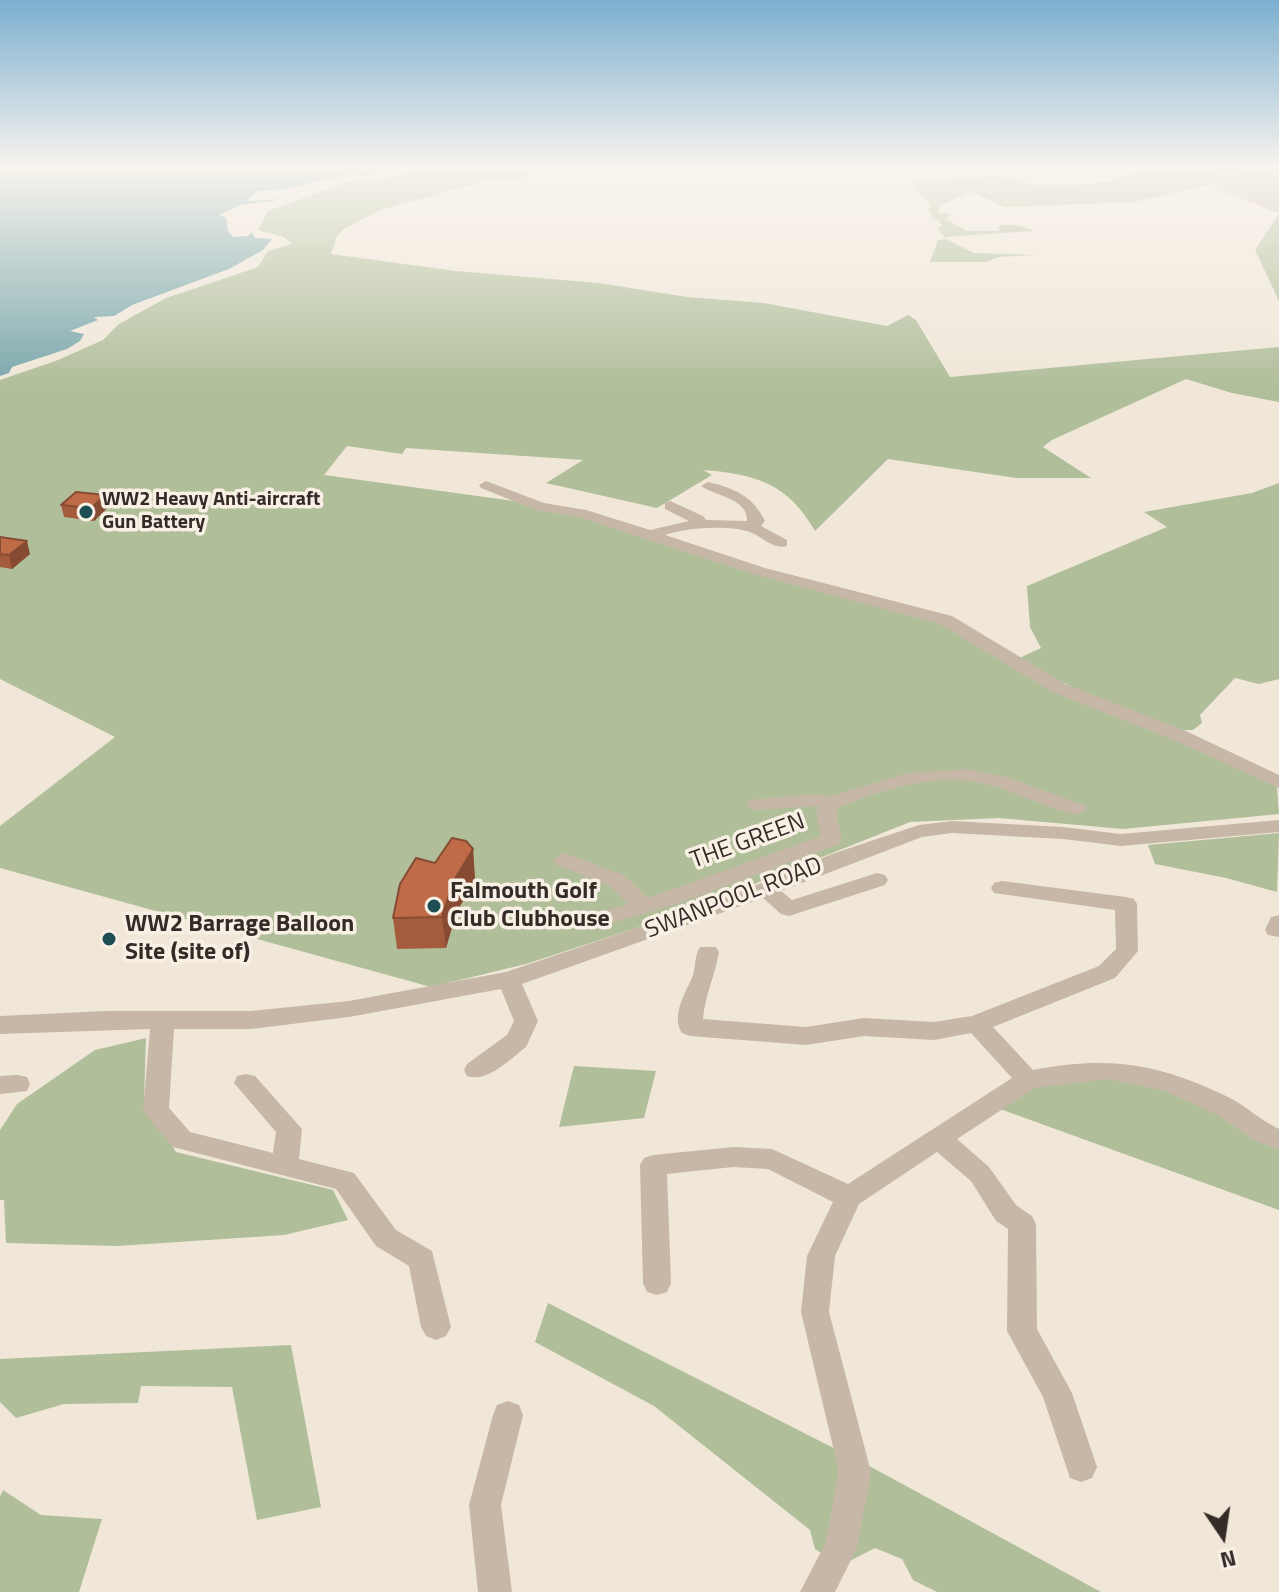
<!DOCTYPE html>
<html>
<head>
<meta charset="utf-8">
<style>
	body { margin:0 }
	#map { position:relative; width:1279px; height:1592px; overflow:hidden; background:#f0e7d9; font-family:"Titillium Web",sans-serif }
	canvas { display:block }
	.north { position:absolute; left:1183px; top:1496px; width:80px; height:80px; -webkit-text-stroke:6px #f8f0e5; paint-order:stroke; rotate:167deg; font-size:22px; font-weight:700; line-height:32px; text-align:center; color:#342b27 }
	.north::after { content:''; display:block; margin:auto; width:28px; height:36px; background:#342b27; clip-path:polygon(50% 0,100% 100%,50% 72%,0 100%) }
</style>
</head>
<body>
<div id="map">
<canvas width="1279" height="1592"></canvas>
<div class="north">N</div>
</div>
<script>
const c = document.querySelector('canvas').getContext('2d');
c.lineJoin = 'round';
function fillPath(path, color) {
  c.fillStyle = color;
  c.fill(path, 'evenodd');
}
function stroke(path, color, width, dash) {
  c.strokeStyle = color;
  c.lineWidth = width;
  c.lineCap = dash ? 'butt' : 'round';
  c.setLineDash(dash || []);
  c.stroke(path);
}
function write(font, color, halo, rows, align = 'center') {
  c.font = font + ' "Titillium Web",sans-serif';
  c.lineWidth = 7;
  c.setLineDash([]);
  c.textBaseline = 'middle';
  c.strokeStyle = halo;
  c.fillStyle = color;
  for (const [text, x, y, turn = 0] of rows) {
    c.save();
    c.translate(x, y);
    c.rotate((+turn || 0) * Math.PI / 180);
    c.textAlign = isNaN(turn) ? turn : align;
    if (halo) c.strokeText(text, 0, 0);
    c.fillText(text, 0, 0);
    c.restore();
  }
}
fillPath(new Path2D(`
	M422 166H529L519 171 538 177 489 180 383 209 345 228 337 236 331 254 456 271 599 283 687 297 764 303 887 326 908 315 916 320 950 377 1279 347V402L1232 393 1186 379 1052 440 1043 447 1091 478H1016L888 459 815 531C788 483 755 474 703 470L712 475 657 508 546 483 583 460 406 448 402 454 347 446 324 475 514 501 538 510 578 516 941 623 1277 787 1279 814 1123 829 999 818 910 822 679 914 526 964 431 987 0 868V826L115 737 0 679V380L58 360 103 340 119 324 166 298 258 267 268 251 292 244 284 237 258 230 268 211 350 181 391 178Z
	M1171 166H1279V210L1215 184 1133 202 1005 207 971 192 939 206V213L952 214 945 219 967 231H1000L998 226C1007 223 1028 226 1033 231L944 237 937 228 942 226 939 221 933 219 929 211 925 212 931 206 910 181 992 176 1018 179 1033 185H1076L1112 181V178Z
	M1279 214V301L1255 250Z
	M946 239 974 253 1036 255 998 257 986 262H930L938 240Z
	M1279 483V679L1259 684 1235 678 1200 715 1202 723 1193 730 1167 731 1013 661 1041 648 1030 627 1027 586 1167 527 1144 512 1252 493Z
	M1279 833 1277 892 1226 878 1155 864 1148 845Z
	M146 1038 144 1101 176 1152 333 1190 348 1220 284 1235 117 1246 6 1243 4 1200H0V1130L17 1104 95 1050Z
	M574 1066 656 1071 644 1118 559 1127Z
	M1137 1074 1279 1140V1210L989 1105 1028 1080Z
	M548 1303 873 1468 1101 1592H937L913 1580 902 1559 875 1548 840 1566 815 1549 810 1530 654 1406 535 1342Z
	M291 1345 321 1507 257 1520 232 1387 141 1386 138 1403 64 1404 16 1418 0 1402V1359Z
	M3 1490 41 1515 102 1519 79 1592H0V1497Z`), '#b0be9a');
fillPath(new Path2D(`
	M0 166H402L359 178 355 174 339 179 338 176 290 189 258 191 247 201 286 199 240 205 219 215 226 218 228 231 233 237 248 236 252 232 255 238 272 239 263 250 229 269 132 305 114 316 94 317 98 320 70 331 84 334 80 341 67 349 12 367 9 373 0 376Z`), '#7aa7ab');
fillPath(new Path2D(`
	M1231 166H1240L1235 174 1221 184 1279 207V213L1214 188 1212 179 1228 170Z
	M486 481 544 503 586 510 650 530 689 521 665 509V503L670 501 703 516 706 520 747 521C748 498 715 496 701 486L708 482C734 488 753 496 765 521L761 526 787 540V546C771 550 761 534 746 531 726 525 684 528 665 535L765 568 952 616 1065 684 1188 732 1279 775V788L1174 740 1053 692 940 624 753 574 579 517 536 510 481 488 479 485Z
	M968 769 1006 777 1084 805 1087 809 1077 815C1047 808 1019 793 989 785 939 771 886 789 839 807L836 813 842 839 839 844 674 905 604 925 596 923 593 918 596 913 628 904 608 885 557 865 553 860 564 853 624 875 648 898 821 836 816 813 819 806 756 810 749 808 746 804 749 800 816 794 831 796 908 773Z
	M1279 820V832L1121 846 1063 839 952 833 922 837 781 891 792 900 877 873 885 875 888 880 885 885 789 916 781 914 763 898 522 984 538 1021 526 1047C510 1059 488 1083 467 1076L464 1070 467 1064 507 1035 514 1021 501 989 349 1017 251 1029H174L169 1108 190 1132 273 1153 276 1132 234 1083 237 1076 246 1074 255 1076 302 1129 299 1159 354 1173 396 1230 432 1251 451 1327 446 1336 436 1340 426 1336 421 1327 409 1266 376 1246 336 1189 173 1147 143 1111 150 1029 0 1034V1016L105 1011H251L349 1001 506 972 722 899 832 854 919 825 952 821 1063 827 1121 834Z
	M1002 881 1126 897 1134 899 1137 904 1138 951 1115 978 993 1027 1033 1070C1110 1055 1162 1064 1232 1099 1248 1108 1262 1121 1279 1129V1150L1256 1141 1216 1114 1165 1091 1108 1079 1035 1088 957 1139 989 1167 1016 1205 1032 1216 1036 1224 1037 1329 1072 1393 1097 1467 1092 1478 1081 1482 1070 1478 1043 1397 1007 1331 1008 1229 996 1221 971 1181 937 1152 859 1204 835 1256 829 1312 871 1472 857 1548 835 1592H800L825 1544 839 1472 801 1312 807 1256 833 1202 768 1169 733 1167 667 1174 671 1283 667 1292 657 1295 647 1292 643 1283 640 1165 644 1158 653 1155 733 1147 772 1149 848 1184 1012 1078 971 1033 934 1040 864 1036 806 1045 690 1036 682 1033C671 1016 685 993 692 978 696 968 694 956 700 947H716L719 952C715 976 705 995 703 1019L806 1027 864 1018 934 1022 972 1016 1099 966 1116 949 1115 910 994 893 991 888 994 883Z
	M1279 915V937L1268 935 1265 930 1271 917Z
	M18 1075 27 1077 30 1084 27 1091 0 1094V1076Z
	M508 1401 519 1405 523 1415 501 1505 512 1592H478L469 1505 493 1415 497 1405Z`), '#c7b7a6');
fillPath(new Path2D(`
	M105 495 108 507 94 521 64 517 61 505Z
	M0 537 30 554 12 569 0 567Z
	M473 849 475 880 456 913 446 948 397 949 393 918 435 863Z`), '#a55c3d');
fillPath(new Path2D(`
	M105 495 108 507 94 521 91 508Z
	M27 541 30 554 12 569 9 555Z
	M473 849 475 880 456 913 446 948 442 917 453 882Z`), '#864b32');
const building = new Path2D(`
	M76 492 105 495 91 508 61 505Z
	M0 537 27 541 9 555 0 554Z
	M452 838 466 841 473 849 453 882 442 917 393 918 400 884 416 858 435 863Z`);
fillPath(building, '#c06b47');
stroke(building, '#864b32', 2);
const sky = c.createLinearGradient(0, 0, 0, 388);
sky.addColorStop(0, '#7cafd0');
sky.addColorStop(0.43, '#f8f4ee');
sky.addColorStop(1, '#f8f4ee00');
c.fillStyle = sky;
c.fillRect(0, 0, 1279, 388);
for (const [x, y, r, color] of [
	[86,512,8,"#1e4d53"],
	[434,906,8,"#1e4d53"],
	[109,939,8,"#1e4d53"]
]) {
  const dot = new Path2D();
  dot.arc(x, y, r, 0, 2 * Math.PI);
  c.fillStyle = color;
  c.fill(dot);
  stroke(dot, '#f8f0e5', 3);
}
write('bold 20px', '#342b27', '#f8f0e5', [
	["WW2 Heavy Anti-aircraft",102,500],
	["Gun Battery",102,523]
], 'left');
write('24px', '#342b27', '#f8f0e5', [
	["THE GREEN",748,842,-20],
	["SWANPOOL ROAD",734,899,-21]
]);
write('bold 24px', '#342b27', '#f8f0e5', [
	["Falmouth Golf",450,892],
	["Club Clubhouse",450,920],
	["WW2 Barrage Balloon",125,925],
	["Site (site of)",125,953]
], 'left');
</script>
</body>
</html>
